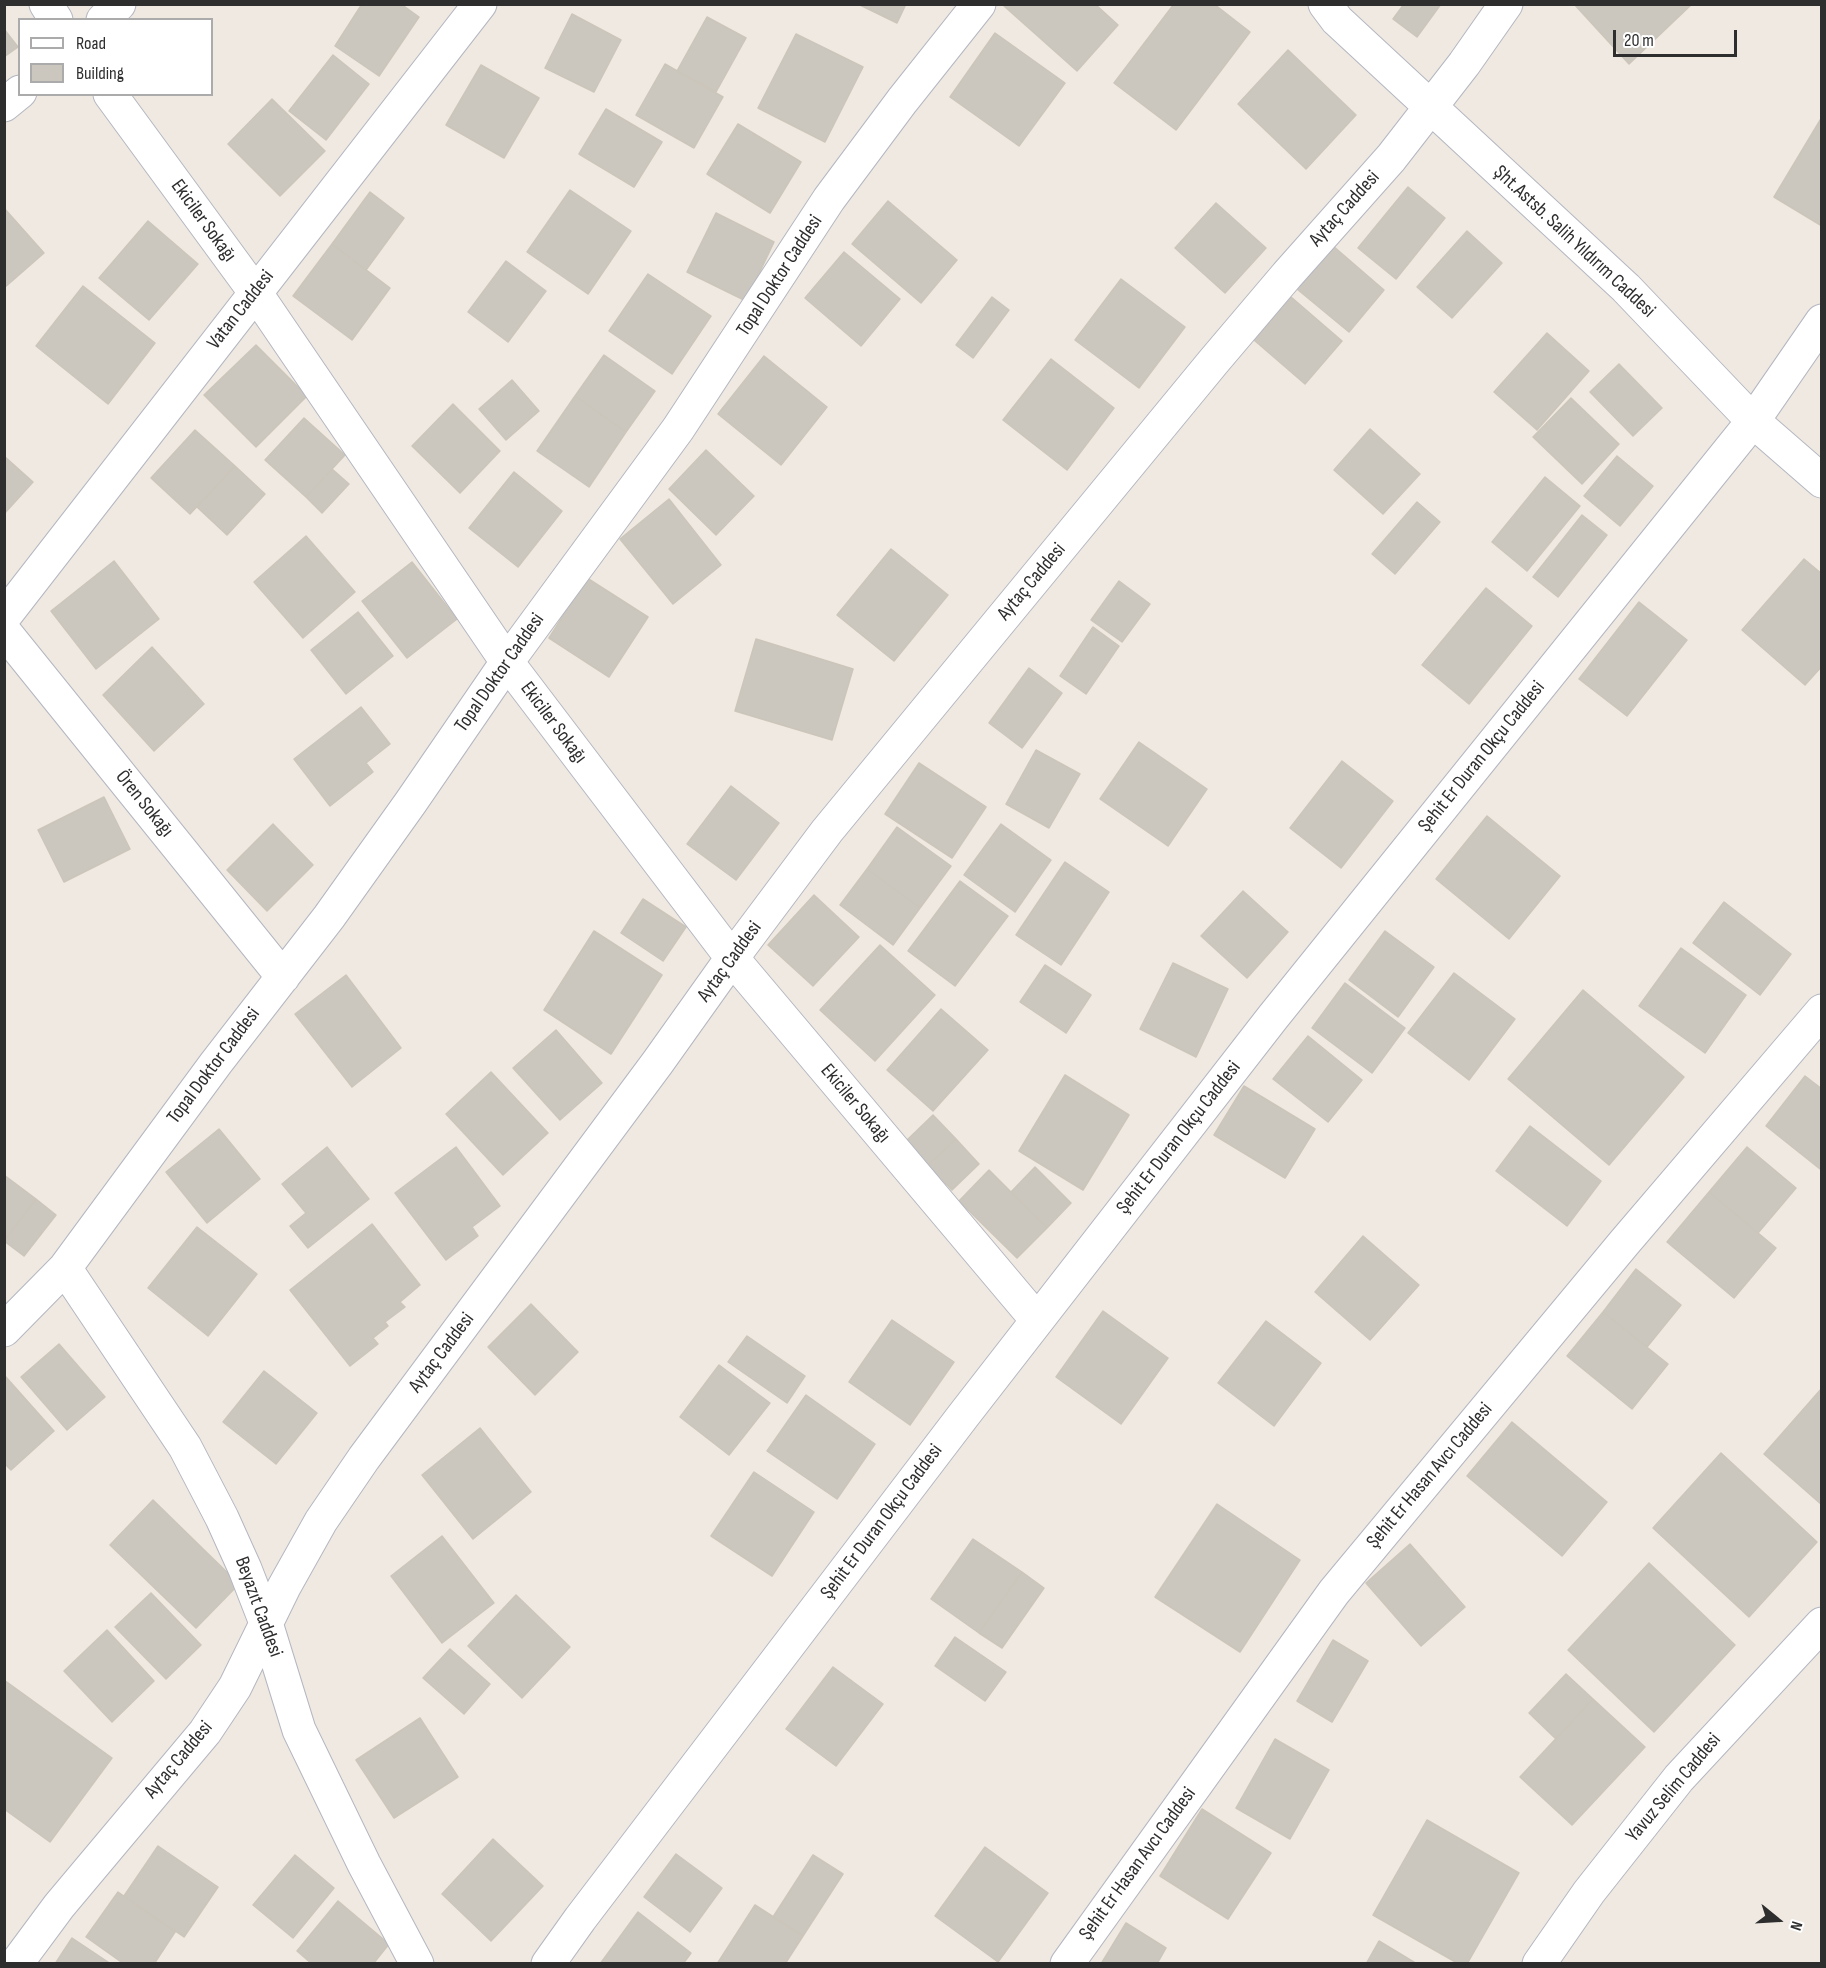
<!DOCTYPE html>
<html>
<head>
<meta charset="utf-8">
<style>
	body { margin:0 }
	#map { position:relative; width:1826px; height:1968px; overflow:hidden; background:#efe9e1; font-family:"Sofia Sans Condensed",sans-serif }
	canvas { display:block }
	.frame { position:absolute; inset:0; border:6px solid #2e2e2e; pointer-events:none }
	.legend { position:absolute; left:18px; top:18px; width:195px; height:78px; box-sizing:border-box; background:#fff; border:2px solid #ababab; margin:0; padding:8px 10px; list-style:none; font-size:18px; color:#2e2e2e }
	.legend li { display:flex; align-items:center; gap:12px; height:30px }
	.legend b { width:30px; border:2px solid #ababab }
	.north { position:absolute; left:1748px; top:1890px; width:60px; height:60px; -webkit-text-stroke:4px #fff; paint-order:stroke; rotate:108deg; font-size:16px; font-weight:700; line-height:24px; text-align:center; color:#2e2e2e }
	.north::after { content:''; display:block; margin:auto; width:21px; height:27px; background:#2e2e2e; clip-path:polygon(50% 0,100% 100%,50% 72%,0 100%) }
	.scale { position:absolute; left:1613px; top:30px; width:124px; height:27px; box-sizing:border-box; border:3px solid #2e2e2e; border-top:0; padding-left:8px; font-size:18px; line-height:21px; white-space:nowrap; color:#2e2e2e; -webkit-text-stroke:4px #fff; paint-order:stroke }
</style>
</head>
<body>
<div id="map">
<canvas width="1826" height="1968"></canvas>
<div class="frame"></div>
<ul class="legend">
<li><b style="height:8px;background:#fff"></b>Road</li>
<li><b style="height:16px;background:#cbc7bf"></b>Building</li>
</ul>
<div class="north">N</div>
<div class="scale">20 m</div>
</div>
<script>
const c = document.querySelector('canvas').getContext('2d');
c.lineJoin = 'round';
function fillPath(path, color) {
  c.fillStyle = color;
  c.fill(path, 'evenodd');
}
function stroke(path, color, width, dash) {
  c.strokeStyle = color;
  c.lineWidth = width;
  c.lineCap = dash ? 'butt' : 'round';
  c.setLineDash(dash || []);
  c.stroke(path);
}
function write(font, color, halo, rows, align = 'center') {
  c.font = font + ' "Sofia Sans Condensed",sans-serif';
  c.lineWidth = 6;
  c.setLineDash([]);
  c.textBaseline = 'middle';
  c.strokeStyle = halo;
  c.fillStyle = color;
  for (const [text, x, y, turn = 0] of rows) {
    c.save();
    c.translate(x, y);
    c.rotate((+turn || 0) * Math.PI / 180);
    c.textAlign = isNaN(turn) ? turn : align;
    if (halo) c.strokeText(text, 0, 0);
    c.fillText(text, 0, 0);
    c.restore();
  }
}
const building = new Path2D(`
	M362 4H401L419 17 379 76 335 46Z
	M858 4H906L897 23Z
	M1005 4H1095L1118 25 1077 71 1004 6Z
	M1174 4H1214L1250 32 1176 130 1114 83Z
	M1404 4H1441L1417 37 1393 19Z
	M1574 4H1692L1629 64Z
	M572 14 621 40 594 92 545 68Z
	M707 17 746 38 716 92 677 71Z
	M4 29 18 47 4 57Z
	M995 33 1065 83 1019 146 950 97Z
	M796 34 863 67 825 142 758 108Z
	M1288 50 1356 115 1306 169 1238 104Z
	M333 55 369 84 326 140 289 111Z
	M665 64 723 97 694 148 636 115Z
	M481 65 539 98 504 158 446 125Z
	M272 99 325 151 280 196 228 144Z
	M606 109 662 142 634 187 579 154Z
	M1822 117V226L1774 197Z
	M738 124 801 162 770 213 707 174Z
	M1408 187 1445 218 1396 279 1358 248Z
	M570 190 631 231 588 294 527 252Z
	M370 192 404 218 366 270 332 244Z
	M888 201 957 260 921 303 852 244Z
	M1216 203 1266 248 1225 293 1175 248Z
	M4 208 44 253 4 288Z
	M716 213 774 242 746 301 687 272Z
	M148 221 198 264 149 320 99 278Z
	M1467 231 1502 263 1452 318 1417 287Z
	M332 244 390 288 352 340 293 296Z
	M1333 246 1384 290 1349 332 1297 289Z
	M844 252 900 299 861 346 805 298Z
	M506 261 546 291 508 342 468 312Z
	M648 274 711 316 672 374 609 331Z
	M1121 279 1185 327 1139 388 1075 340Z
	M83 286 155 343 108 404 36 346Z
	M992 297 1009 310 973 358 956 345Z
	M1291 297 1342 341 1305 384 1254 340Z
	M1547 333 1589 371 1537 430 1494 392Z
	M256 345 307 396 256 447 204 395Z
	M604 355 655 391 626 432 575 396Z
	M764 356 827 407 781 465 718 414Z
	M1051 359 1114 408 1067 470 1003 420Z
	M1619 364 1662 408 1633 436 1590 392Z
	M512 380 539 411 506 440 479 409Z
	M575 396 626 432 589 487 537 451Z
	M1571 398 1619 444 1582 484 1533 437Z
	M453 404 500 451 460 493 412 446Z
	M304 418 345 455 306 497 265 460Z
	M1370 429 1420 474 1383 514 1334 470Z
	M195 430 235 466 190 514 151 478Z
	M706 450 754 496 716 535 669 489Z
	M4 456 33 482 4 514Z
	M1617 456 1653 486 1620 526 1584 496Z
	M235 466 265 494 227 535 197 507Z
	M332 469 349 484 322 513 306 497Z
	M514 472 562 511 518 567 469 528Z
	M1545 477 1580 506 1527 571 1492 542Z
	M669 499 721 565 673 604 620 539Z
	M1417 502 1440 522 1395 574 1372 554Z
	M1582 515 1607 535 1558 597 1533 577Z
	M306 536 355 592 303 638 254 582Z
	M891 549 948 595 894 661 837 615Z
	M1804 559 1822 574V666L1805 685 1742 630Z
	M114 561 159 619 96 669 51 611Z
	M412 562 457 619 407 658 362 601Z
	M587 578 648 617 609 677 549 638Z
	M1119 581 1150 604 1122 642 1091 620Z
	M1486 588 1532 626 1469 704 1422 665Z
	M1639 602 1687 640 1627 716 1579 679Z
	M358 612 393 656 346 694 311 650Z
	M1093 627 1119 646 1086 694 1060 676Z
	M756 639 853 669 832 740 735 711Z
	M152 647 204 704 154 751 103 695Z
	M1029 668 1062 693 1022 748 989 723Z
	M361 707 390 744 366 763 373 772 330 806 294 759Z
	M1139 742 1207 789 1168 846 1100 799Z
	M1036 750 1080 774 1049 828 1006 804Z
	M1342 761 1393 801 1341 868 1290 828Z
	M919 763 986 807 952 858 885 814Z
	M731 786 779 823 736 880 687 844Z
	M104 797 130 849 64 882 38 830Z
	M1487 816 1560 876 1509 939 1436 879Z
	M273 824 313 865 267 911 227 870Z
	M1001 824 1051 860 1015 912 964 875Z
	M897 827 951 866 920 908 867 869Z
	M1065 862 1109 892 1061 965 1016 935Z
	M867 869 920 908 893 945 840 905Z
	M960 881 1008 916 955 986 908 951Z
	M1243 891 1288 932 1247 978 1201 936Z
	M814 895 859 937 813 986 768 945Z
	M643 899 686 927 663 961 621 933Z
	M1724 902 1791 954 1760 995 1693 943Z
	M594 931 662 975 611 1054 544 1010Z
	M1385 931 1434 967 1398 1017 1349 980Z
	M880 945 935 995 875 1061 820 1010Z
	M1681 948 1746 995 1705 1053 1639 1006Z
	M1173 963 1228 989 1196 1057 1140 1029Z
	M1045 965 1091 995 1066 1033 1020 1002Z
	M1454 973 1515 1019 1469 1080 1408 1033Z
	M346 975 401 1048 352 1087 295 1014Z
	M1345 983 1405 1028 1372 1073 1312 1028Z
	M1583 990 1684 1077 1609 1165 1508 1079Z
	M941 1009 988 1050 933 1111 887 1070Z
	M556 1030 602 1083 560 1120 513 1068Z
	M1308 1036 1362 1080 1328 1122 1273 1079Z
	M491 1072 548 1133 503 1175 446 1114Z
	M1065 1075 1129 1115 1083 1190 1019 1151Z
	M1805 1076 1822 1089V1167L1820 1169 1766 1126Z
	M1244 1086 1315 1129 1285 1178 1214 1135Z
	M933 1115 956 1139 928 1165 905 1142Z
	M1530 1126 1601 1181 1567 1226 1496 1171Z
	M219 1129 260 1179 207 1223 166 1172Z
	M956 1139 979 1164 952 1190 928 1165Z
	M327 1147 369 1199 308 1248 290 1226 306 1213 282 1184Z
	M456 1147 500 1206 472 1227 478 1236 446 1260 395 1193Z
	M1747 1147 1796 1188 1758 1233 1709 1192Z
	M1035 1167 1071 1203 1047 1228 1011 1192Z
	M989 1170 1047 1228 1017 1258 959 1201Z
	M4 1175 36 1199 4 1241Z
	M1709 1192 1776 1248 1734 1298 1667 1242Z
	M36 1199 56 1215 24 1256 4 1241Z
	M372 1224 420 1285 400 1302 405 1307 385 1322 388 1326 373 1338 378 1344 350 1366 290 1290Z
	M197 1227 257 1274 208 1336 148 1288Z
	M1363 1236 1419 1285 1370 1340 1315 1292Z
	M1636 1269 1681 1305 1647 1347 1603 1312Z
	M531 1304 578 1352 535 1395 488 1347Z
	M1103 1311 1168 1358 1121 1424 1056 1377Z
	M1603 1312 1668 1364 1632 1409 1567 1356Z
	M892 1320 954 1362 910 1425 849 1382Z
	M1266 1321 1321 1363 1274 1426 1218 1383Z
	M747 1336 805 1376 787 1403 728 1362Z
	M59 1344 105 1397 67 1430 21 1377Z
	M719 1365 770 1403 729 1455 680 1417Z
	M264 1371 317 1413 276 1464 223 1422Z
	M5 1376 54 1431 11 1470 4 1463Z
	M1822 1388V1505L1764 1454Z
	M806 1395 875 1444 837 1499 767 1451Z
	M1512 1422 1607 1502 1562 1556 1467 1476Z
	M480 1428 531 1492 473 1539 422 1475Z
	M1721 1453 1817 1542 1749 1617 1653 1528Z
	M754 1472 814 1512 772 1576 711 1536Z
	M153 1500 239 1584 196 1628 110 1545Z
	M1217 1504 1300 1560 1240 1652 1155 1597Z
	M442 1536 494 1603 442 1643 391 1576Z
	M973 1539 1022 1572 979 1633 931 1599Z
	M1410 1544 1465 1607 1421 1646 1366 1583Z
	M1649 1563 1735 1645 1654 1732 1568 1650Z
	M1022 1572 1044 1588 1002 1648 979 1633Z
	M151 1593 201 1645 166 1679 115 1627Z
	M516 1595 570 1647 522 1698 468 1646Z
	M107 1630 154 1681 112 1722 64 1671Z
	M955 1637 1006 1672 985 1701 935 1666Z
	M1333 1640 1368 1661 1332 1722 1297 1701Z
	M450 1649 490 1684 464 1714 423 1678Z
	M833 1667 883 1704 836 1766 786 1729Z
	M1566 1674 1593 1699 1556 1739 1529 1713Z
	M4 1680 112 1758 50 1842 4 1809Z
	M1593 1699 1645 1747 1572 1825 1520 1777Z
	M420 1718 458 1777 394 1818 356 1760Z
	M1275 1739 1329 1770 1290 1839 1236 1808Z
	M1202 1809 1271 1853 1228 1919 1160 1876Z
	M1427 1820 1519 1873 1467 1964H1459L1373 1915Z
	M493 1839 543 1886 491 1941 442 1894Z
	M158 1846 218 1887 184 1937 124 1896Z
	M985 1847 1048 1893 998 1962 935 1916Z
	M676 1854 722 1888 690 1932 644 1897Z
	M295 1855 334 1888 293 1938 253 1905Z
	M813 1855 843 1874 803 1936 773 1917Z
	M118 1892 175 1932 154 1964H124L86 1937Z
	M338 1901 389 1944 373 1964H312L297 1951Z
	M755 1905 803 1936 785 1964H717Z
	M638 1912 691 1953 683 1964H600Z
	M1126 1923 1166 1948 1157 1964H1101Z
	M72 1938 111 1964H55Z
	M1379 1941 1417 1964H1366Z`);
fillPath(building, '#cbc7bf');
stroke(building, '#cbc5ba', 1.5);
const minor = new Path2D(`
	M46 4 56 20
	M1325 4 1337 20 1626 288 1753 421 1822 481
	M103 20 119 4
	M110 94 255 292 507 662 732 958 1037 1320
	M4 105 20 92
	M4 617 480 4
	M4 631 283 977
	M65 1268 185 1447 222 1518 245 1569 266 1623 299 1730 364 1864 417 1964
	M4 1330 65 1268 216 1063 329 917 411 802 507 662 678 429 829 199 902 101 979 4
	M16 1964 59 1906 205 1732 235 1687 284 1587 321 1521 364 1458 658 1062 732 958 827 831 1214 361 1287 275 1391 158 1464 64 1506 4
	M548 1964 580 1919 963 1416 1273 1017 1753 421 1822 321
	M1067 1964 1334 1592 1624 1243 1822 1011
	M1539 1964 1589 1892 1679 1778 1822 1624`);
stroke(minor, '#b4b7c1', 35);
stroke(minor, '#fff', 33);
write('20px', '#2e2e2e', '#fff', [
	["Aytaç Caddesi",1345,209,-48],
	["Ekiciler Sokağı",203,221,54],
	["Şht.Astsb. Salih Yıldırım Caddesi",1574,242,43],
	["Topal Doktor Caddesi",780,276,-57],
	["Vatan Caddesi",241,310,-52],
	["Aytaç Caddesi",1032,582,-50],
	["Topal Doktor Caddesi",500,673,-55],
	["Ekiciler Sokağı",553,723,53],
	["Şehit Er Duran Okçu Caddesi",1482,757,-51],
	["Ören Sokağı",144,804,51],
	["Aytaç Caddesi",730,962,-54],
	["Topal Doktor Caddesi",214,1066,-53],
	["Ekiciler Sokağı",855,1104,50],
	["Şehit Er Duran Okçu Caddesi",1179,1138,-52],
	["Aytaç Caddesi",442,1353,-53],
	["Şehit Er Hasan Avcı Caddesi",1430,1476,-50],
	["Şehit Er Duran Okçu Caddesi",882,1522,-53],
	["Beyazıt Caddesi",258,1607,70],
	["Aytaç Caddesi",179,1760,-50],
	["Yavuz Selim Caddesi",1674,1788,-50],
	["Şehit Er Hasan Avcı Caddesi",1138,1864,-54]
]);
</script>
</body>
</html>
